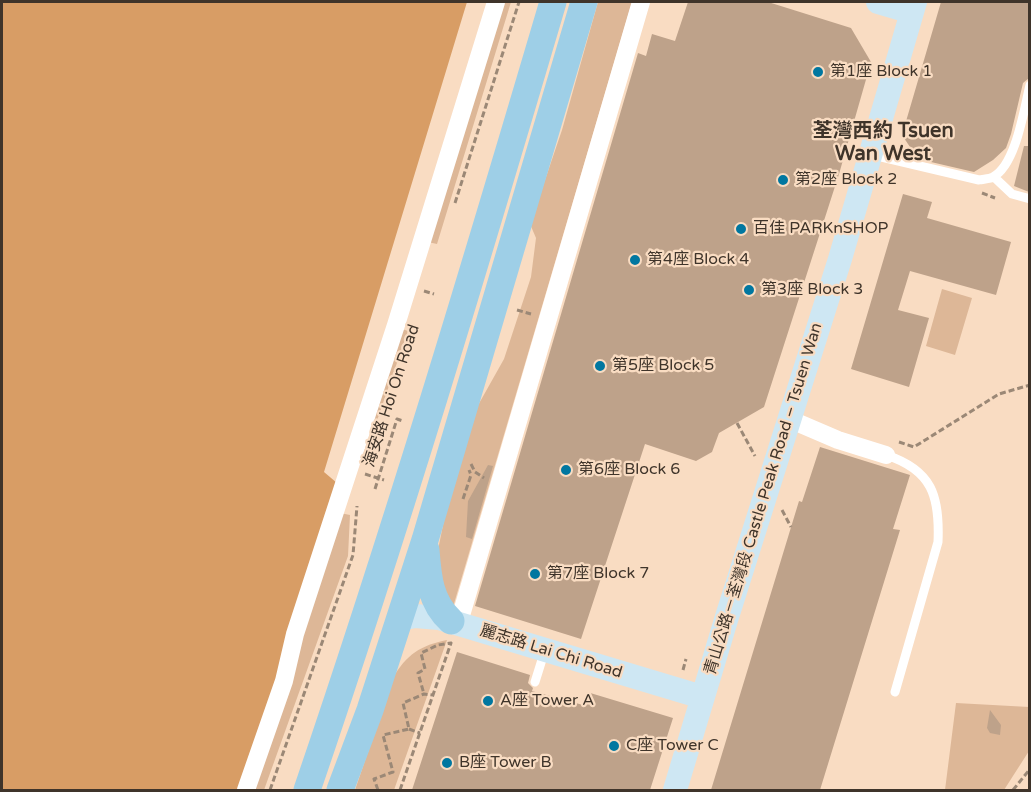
<!DOCTYPE html>
<html>
<head>
<meta charset="utf-8">
<style>
	body { margin:0 }
	#map { position:relative; width:1031px; height:792px; overflow:hidden; background:#f9dcc2; font-family:"Varela Round",sans-serif }
	canvas { display:block }
	.frame { position:absolute; inset:0; border:3px solid #3f342a; pointer-events:none }
</style>
</head>
<body>
<div id="map">
<canvas width="1031" height="792"></canvas>
<div class="frame"></div>
</div>
<script>
const c = document.querySelector('canvas').getContext('2d');
c.lineJoin = 'round';
function fillPath(path, color) {
  c.fillStyle = color;
  c.fill(path, 'evenodd');
}
function stroke(path, color, width, dash) {
  c.strokeStyle = color;
  c.lineWidth = width;
  c.lineCap = dash ? 'butt' : 'round';
  c.setLineDash(dash || []);
  c.stroke(path);
}
function write(font, color, halo, rows, align = 'center') {
  c.font = font + ' "Varela Round","Noto Sans TC",sans-serif';
  c.lineWidth = 4.5;
  c.setLineDash([]);
  c.textBaseline = 'middle';
  c.strokeStyle = halo;
  c.fillStyle = color;
  for (const [text, x, y, turn = 0] of rows) {
    c.save();
    c.translate(x, y);
    c.rotate((+turn || 0) * Math.PI / 180);
    c.textAlign = isNaN(turn) ? turn : align;
    if (halo) c.strokeText(text, 0, 0);
    c.fillText(text, 0, 0);
    c.restore();
  }
}
fillPath(new Path2D(`
	M504 2H511L437 244 428 242Z
	M598 2H632L453 607 444 596 435 565 450 490 472 416 504 359 531 277 536 238 530 224 562 130Z
	M942 289 972 298 955 355 926 346Z
	M399 328 408 331 362 464 355 462Z
	M340 513 350 515 348 556 264 790H254Z
	M447 640 394 790H355L393 678C406 655 421 645 447 640Z
	M956 703 1029 707V751L1004 790H945Z`), '#ddb797');
fillPath(new Path2D(`
	M2 2H467L324 472 337 483 241 790H2Z`), '#d89d65');
fillPath(new Path2D(`
	M688 2H768L851 28 871 62 839 174 764 407 719 433 712 452 696 461 645 444 581 639 475 606 638 53 646 56 652 34 675 41Z
	M941 2H1029V78L1023 83 1011 134 1006 148 993 160 974 172 918 159 902 135Z
	M1024 146H1029V192L1014 186Z
	M903 194 932 202 927 218 1011 242 996 295 910 271 898 310 929 318 909 387 851 369Z
	M820 447 910 475 893 529 900 530 820 790H711L799 501 802 502Z
	M488 465 493 466 472 539 466 537 468 501Z
	M457 652 530 675 528 683 533 688 532 691 583 705 587 692 673 718 650 790H412Z
	M990 710 1001 725 1000 735 990 733 987 728Z`), '#bea28a');
stroke(new Path2D(`
	M982 193 995 198
	M455 203 519 2
	M424 291 434 294
	M517 310 531 314
	M737 423 755 456
	M899 442 914 447 999 394 1030 385
	M471 464 475 472 484 478
	M365 474 384 480
	M375 489 397 419 403 421
	M463 499 471 475 469 470
	M782 510 791 527
	M683 670 686 659
	M409 729 420 733
	M270 790 353 555 357 506
	M378 790 374 779 393 772 383 735 409 729 403 703 424 694 433 695
	M400 790 451 643 438 645 421 653 425 669 418 673 424 694
	M1013 790 1030 769`), '#9b8876', 3, [6, 3]);
stroke(new Path2D(`
	M873 155 979 180C983 179 990 179 993 177 1016 165 1024 109 1030 85
	M994 177 1012 194 1030 199
	M886 455C932 470 940 496 938 542L895 692
	M535 682 545 650`), '#fff', 9);
stroke(new Path2D(`
	M789 419 838 440 886 455
	M462 612 641 2
	M246 790 284 681 295 634 396 325 496 2`), '#fff', 18);
stroke(new Path2D(`
	M878 2 912 12
	M400 619 415 616 439 618 702 697
	M675 790 726 620 840 259 915 2`), '#cee7f3', 24);
stroke(new Path2D(`
	M426 550C428 577 430 602 451 621
	M307 790C396 530 475 266 553 2
	M340 790 370 710 425 540 584 2`), '#9ecfe7', 27);
for (const [x, y, r, color] of [
	[818,72,6,"#0177a0"],
	[783,180,6,"#0177a0"],
	[741,229,6,"#0177a0"],
	[635,260,6,"#0177a0"],
	[749,290,6,"#0177a0"],
	[600,366,6,"#0177a0"],
	[566,470,6,"#0177a0"],
	[535,574,6,"#0177a0"],
	[488,701,6,"#0177a0"],
	[614,746,6,"#0177a0"],
	[447,763,6,"#0177a0"]
]) {
  const dot = new Path2D();
  dot.arc(x, y, r, 0, 2 * Math.PI);
  c.fillStyle = color;
  c.fill(dot);
  stroke(dot, '#f9dcc2', 2);
}
write('16px', '#3f342a', '#f9dcc2', [
	["第1座 Block 1",830,72],
	["第2座 Block 2",795,180],
	["百佳 PARKnSHOP",753,229],
	["第4座 Block 4",647,260],
	["第3座 Block 3",761,290],
	["第5座 Block 5",612,366],
	["第6座 Block 6",578,470],
	["第7座 Block 7",547,574],
	["A座 Tower A",500,701],
	["C座 Tower C",626,746],
	["B座 Tower B",459,763]
], 'left');
write('16px', '#3f342a', '#f9dcc2', [
	["海安路 Hoi On Road",392,396,-72],
	["青山公路－荃灣段 Castle Peak Road – Tsuen Wan",764,499,-73],
	["麗志路 Lai Chi Road",551,652,17]
]);
write('bold 20px', '#3f342a', '#f9dcc2', [
	["荃灣西約 Tsuen",883,132],
	["Wan West",883,155]
]);
</script>
</body>
</html>
